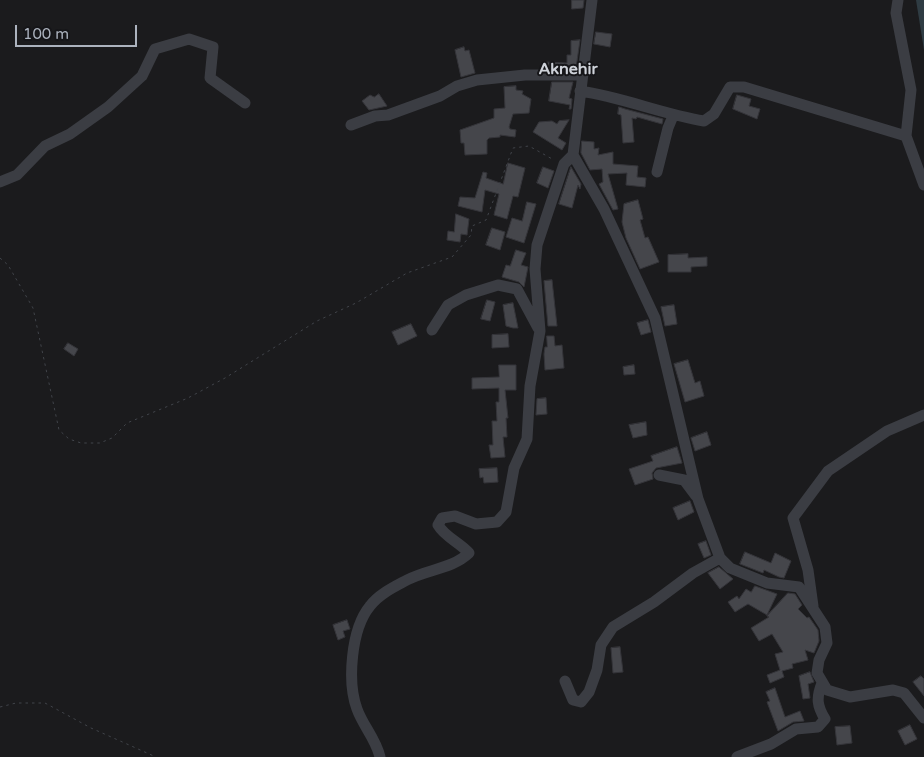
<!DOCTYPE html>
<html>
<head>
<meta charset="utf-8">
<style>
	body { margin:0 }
	#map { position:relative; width:924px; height:757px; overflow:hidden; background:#1b1b1d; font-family:"Varela Round",sans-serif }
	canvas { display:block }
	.scale { position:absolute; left:15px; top:25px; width:122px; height:22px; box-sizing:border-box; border:2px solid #acb3be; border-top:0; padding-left:6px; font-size:15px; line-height:18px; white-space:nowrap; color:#acb3be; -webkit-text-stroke:4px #161619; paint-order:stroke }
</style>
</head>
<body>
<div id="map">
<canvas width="924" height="757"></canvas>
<div class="scale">100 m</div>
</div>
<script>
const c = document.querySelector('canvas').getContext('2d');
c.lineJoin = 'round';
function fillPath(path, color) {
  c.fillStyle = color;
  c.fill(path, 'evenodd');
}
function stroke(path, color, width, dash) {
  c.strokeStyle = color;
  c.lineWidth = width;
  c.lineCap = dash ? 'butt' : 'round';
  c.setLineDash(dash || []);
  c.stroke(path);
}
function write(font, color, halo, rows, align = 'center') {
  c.font = font + ' "Varela Round",sans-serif';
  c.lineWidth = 4;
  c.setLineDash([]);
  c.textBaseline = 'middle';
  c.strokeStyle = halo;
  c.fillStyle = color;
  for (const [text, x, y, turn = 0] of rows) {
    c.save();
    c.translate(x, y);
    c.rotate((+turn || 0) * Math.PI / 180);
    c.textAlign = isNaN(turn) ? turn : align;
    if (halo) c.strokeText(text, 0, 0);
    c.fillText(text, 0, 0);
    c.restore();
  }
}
fillPath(new Path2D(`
	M916 0H924V50Z`), '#2f3c43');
const building = new Path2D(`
	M572 0H584L583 8 572 9Z
	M596 32 612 34 610 47 594 44Z
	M580 40 576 68H545V62L567 63V55H571V41Z
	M464 47 465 51 469 50 475 73 461 77 455 50Z
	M552 82H573L569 98 572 99 571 109H569L570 105 549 101Z
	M516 86V90L523 91 522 94 531 99 529 113 513 114 509 127 510 129 516 130 515 137 500 135V137L489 138 487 140V154L465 155 464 143H461L460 130 494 118V109L505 108 504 87Z
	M379 94 387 106 369 110 362 101 370 95 374 97Z
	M737 95 751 99 749 106 760 109 757 119 733 109Z
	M619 107 625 109 663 119 662 124 637 117 636 119 632 118 634 142 623 143 621 115 618 114Z
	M569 120 558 138 566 143 562 150 533 132 539 122 552 121 557 124 559 121Z
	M582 141 594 142V149L599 148 598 155 613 152V164L638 166 637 177 646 178 645 187 626 185 627 173 608 174 618 209 613 210 599 184 603 182 602 169 590 170 581 153Z
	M508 163 525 168 518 197 513 196 507 219 494 215 499 194 485 190 482 212 458 206 460 197 475 198 483 172 487 173 486 178 503 184Z
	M543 167 554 171 548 188 537 183Z
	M571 167 581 184 580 189 578 185 572 208 559 204Z
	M638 200 643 219 640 220 645 238 648 237 659 262 640 269 626 238 622 222 624 204Z
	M527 202 536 204 524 243 506 237 512 218 522 221Z
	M456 214 469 219 467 235 461 234 460 242 447 240 448 231 454 232Z
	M492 228 505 232 500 250 486 245Z
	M516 250 526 253 521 265 528 267 524 287 519 282 502 277 506 265 510 266Z
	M688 254V258L707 257V266L691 267V272H668V255Z
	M552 280 557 326H548L544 281Z
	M487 300 495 302 490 321 481 319Z
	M513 303 518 328H513L506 326 503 305Z
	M674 305 677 324 665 326 661 307Z
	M648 320 651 332 641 335 637 323Z
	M411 324 417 336 398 345 392 332Z
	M508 334 509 347 492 348V335Z
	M547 336H554L555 346 562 345 564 368 545 370 544 354 545 347H547Z
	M68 343 78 349 74 356 64 349Z
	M688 360 695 383 700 381 704 396 685 402 674 364Z
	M499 365H516V390H505L508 418H506L507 437H503L505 457 491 458 489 445H493L492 421H497L496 402H499V388L472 389V378L499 377Z
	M634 365 635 374 624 375 623 367Z
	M546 398 547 414 536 415 537 399Z
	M646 422 647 435 633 438 629 425Z
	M707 432 711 445 695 451 691 438Z
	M677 447 682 463 656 468 652 473 653 479 635 485 629 469 653 461 651 456Z
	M497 468 498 482 484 483 483 477 480 478 479 469Z
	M690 501 694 512 678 520 673 508Z
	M706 541 711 555 704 558 698 544Z
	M745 552 771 563 775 553 791 561 784 578 779 577 764 570 763 573 740 564Z
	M719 567 733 579 720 589 708 573Z
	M755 586 777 594 767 615 748 604 735 612 728 602 737 596 739 599 746 589 751 592Z
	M788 593 795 594 802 605 798 609 807 618 809 617 818 630 819 641 814 653 805 650 808 660 792 664 793 668 782 671 784 677 770 683 767 675 780 670 775 654 783 652 772 634 759 641 751 628 769 617 767 616Z
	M347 620 350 629 343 631 345 637 338 640 333 625Z
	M620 647 623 672 613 673 611 648Z
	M810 672 814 682 808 684 810 698 803 699 799 676Z
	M921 676 924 679V696L913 682Z
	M775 688 785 717 800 711 804 721 793 722 778 731 767 702 770 701 766 692Z
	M910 725 917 739 905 745 898 731Z
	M850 726 852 743 837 745 835 727Z`);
fillPath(building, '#45464b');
stroke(building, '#35353a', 1);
stroke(new Path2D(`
	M0 258 8 265 33 308 59 430 69 439 81 443H100L112 438 127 423 188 398 225 378 317 321 356 303 407 273 452 257 471 235 472 226 486 220 513 148 529 146 554 160
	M0 707 16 703H45L91 728 156 757`), '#41444a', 1, [2.5, 4]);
stroke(new Path2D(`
	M592 0 573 155 604 209 655 318 698 499 720 558 730 568 767 583 799 587 825 627 827 643 819 660 817 673 827 690 850 697 893 690 904 693 924 718
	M898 0 896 13 911 90 906 136 924 185
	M580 91C622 97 662 114 704 121L714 114 730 87H744L906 136
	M351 125 375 116 388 115 440 96 457 86 477 80 525 75H583
	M657 172 668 128 673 116
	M0 182 17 175 45 146 70 134 108 107 142 76 155 49 189 39 213 47 210 78 245 103
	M432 330 448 305 466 295 498 285 517 289 538 328
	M659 475 684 480 696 496
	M813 606 808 570 793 518 828 471 887 431 924 415
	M565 681 573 700 581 702 589 692 597 670 601 645 613 627 654 602 693 573 720 558
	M380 757C376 739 363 726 357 709 347 682 351 629 370 606 379 594 394 587 407 580 428 569 452 569 469 553 459 542 445 537 438 525L442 518 455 516 476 524 497 522 506 512 514 468 527 439 530 386 540 331 535 269 537 245 564 164 573 155
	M737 757 771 744 796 729 818 727 825 719C817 706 816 698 822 683`), '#3b3d43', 11);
write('bold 16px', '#ced2d9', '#161619', [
	["Aknehir",568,70]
]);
</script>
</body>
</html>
